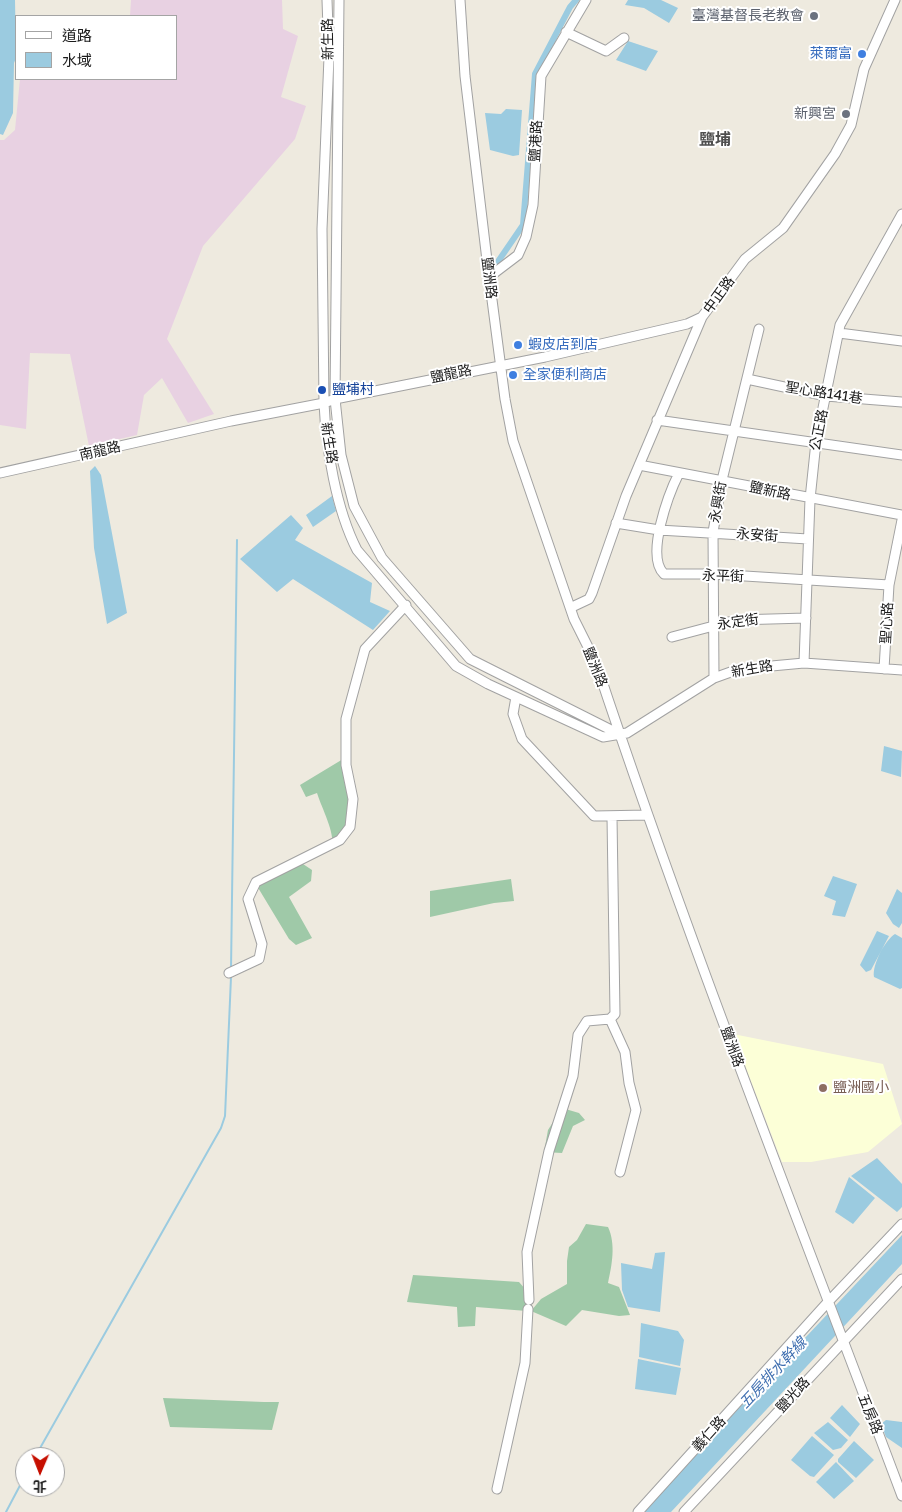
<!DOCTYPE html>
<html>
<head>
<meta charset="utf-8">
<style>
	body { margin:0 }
	#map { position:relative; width:902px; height:1512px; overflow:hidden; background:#eeeadf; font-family:"Golos Text","Noto Sans TC",sans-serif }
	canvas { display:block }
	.legend { position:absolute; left:15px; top:15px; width:162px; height:65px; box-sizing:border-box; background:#fff; border:1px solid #a4a4a4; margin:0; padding:6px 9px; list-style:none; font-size:15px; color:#1b1b1b }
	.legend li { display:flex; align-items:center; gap:10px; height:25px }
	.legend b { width:25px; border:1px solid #a4a4a4 }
	.north { position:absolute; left:15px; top:1447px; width:50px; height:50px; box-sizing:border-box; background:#fff; border:1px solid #a4a4a4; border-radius:50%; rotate:181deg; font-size:14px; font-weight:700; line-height:20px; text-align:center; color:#1b1b1b }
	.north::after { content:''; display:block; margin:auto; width:18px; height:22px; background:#c60f00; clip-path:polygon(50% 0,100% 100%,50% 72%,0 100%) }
</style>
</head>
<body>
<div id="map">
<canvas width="902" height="1512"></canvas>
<ul class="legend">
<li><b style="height:6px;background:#fff"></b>道路</li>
<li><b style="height:14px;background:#9bcbe0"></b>水域</li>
</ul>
<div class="north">北</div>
</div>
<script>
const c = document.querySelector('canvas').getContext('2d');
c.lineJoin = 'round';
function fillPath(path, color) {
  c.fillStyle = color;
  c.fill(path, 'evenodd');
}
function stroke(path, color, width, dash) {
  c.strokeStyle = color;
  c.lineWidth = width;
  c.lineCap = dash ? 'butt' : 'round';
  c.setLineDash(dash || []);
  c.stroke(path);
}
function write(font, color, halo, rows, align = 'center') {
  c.font = font + ' "Golos Text","Noto Sans TC",sans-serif';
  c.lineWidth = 4;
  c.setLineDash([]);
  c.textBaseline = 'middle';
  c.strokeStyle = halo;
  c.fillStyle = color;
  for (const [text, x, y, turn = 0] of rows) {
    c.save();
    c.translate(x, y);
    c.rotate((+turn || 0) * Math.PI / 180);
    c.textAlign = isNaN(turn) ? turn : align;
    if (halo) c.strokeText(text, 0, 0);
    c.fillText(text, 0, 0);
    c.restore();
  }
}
fillPath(new Path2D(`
	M131 0H282L283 29 298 36 281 97 306 106 295 139 203 246 167 339 214 414 188 423 162 378 144 395 137 435 89 446 70 354 30 353 26 429 0 425V140H4L15 130 20 79H176V16H130Z`), '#e8d1e2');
fillPath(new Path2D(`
	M733 1034 883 1064 902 1124 868 1152 811 1162H782Z`), '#fcffd7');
fillPath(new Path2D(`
	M348 756 351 829 332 847C335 832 322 809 317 793L306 797 300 785Z
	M303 864 312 870 311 881 289 897 312 938 296 945 289 939 257 886 275 873Z
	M511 879 514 901 494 903 430 917V891Z
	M562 1108 579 1113 585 1120 573 1126 562 1153 544 1152 548 1130Z
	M586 1224 608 1227C616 1244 612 1265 608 1283L619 1287 630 1315 619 1316 582 1310 566 1326 531 1311 541 1299 567 1284V1261L569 1247 577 1240Z
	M413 1275 519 1282 526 1290 527 1311 476 1307 475 1326 458 1327 457 1307 407 1302Z
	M163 1398 264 1402H279L272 1430 170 1427Z`), '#9fc9a8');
fillPath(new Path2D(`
	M0 0H15L16 58 14 63 13 113 3 135 0 134Z
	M628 0H661L678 8 669 23 644 8 625 5Z
	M628 41 658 51 646 71 616 60Z
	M506 109 522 110 519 155 513 156 490 150 485 113 501 114Z
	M95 466 101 475 127 613 107 624 94 548 90 471Z
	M332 496 336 511 313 527 306 515Z
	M291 515 303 528 295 540 372 583 370 602 390 611 373 630 293 579 277 592 240 559Z
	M884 746 902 751 901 777 881 771Z
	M833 876 857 884 845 917 832 915 836 901 824 896Z
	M897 889 902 893V923L899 928 893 924 886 913Z
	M877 931 889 936 871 970 866 972 860 965Z
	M895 934 902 938V988L900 989 874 977C872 965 885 940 895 934Z
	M877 1158 902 1184V1207L897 1212 851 1176Z
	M849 1177 875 1198 853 1224 835 1212Z
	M902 1235V1264L671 1512H641Z
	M665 1252 660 1312 628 1307 622 1290 621 1263 652 1269 655 1253Z
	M641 1323 678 1331 684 1340 680 1366 639 1357Z
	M638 1359 681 1368 676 1395 635 1389Z
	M842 1405 860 1424 850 1437 830 1418Z
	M886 1420 902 1422V1448L886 1437 881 1424Z
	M828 1422 848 1440 841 1448 833 1450 814 1433Z
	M812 1436 834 1455 814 1477 810 1476 791 1460Z
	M854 1441 874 1460 856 1478 838 1462V1459Z
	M836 1462 854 1481 834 1499 816 1482Z`), '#9bcbe0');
stroke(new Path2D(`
	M231 969 237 540
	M35 1457 221 1128 225 1116 231 977
	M6 1512 25 1476`), '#9bcbe0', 2);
stroke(new Path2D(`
	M497 263 523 225 535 74 570 7 576 0`), '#9bcbe0', 6);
const minor = new Path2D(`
	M327 0 329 57 322 229 324 403C326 448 336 509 357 550L456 666 488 684 603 737 627 733 714 678 739 669 804 663 902 670
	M339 0 335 399 341 455 354 506 382 558 470 659 619 734
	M460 0 465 76 489 277 505 399 513 441 574 619 596 663C689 944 798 1219 902 1496
	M566 32 606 51 624 38
	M489 277 518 255 526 237 533 205 541 76 586 0
	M839 333 902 341
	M747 379 826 396 902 402
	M657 420 902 455
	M639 465 902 515
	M0 473 231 421 324 403 335 399 545 357 687 324 702 317
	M679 473C669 493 645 556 664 574H713L889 585
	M616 523 659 530 808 539
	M572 607 589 599 592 593 626 496 702 317 745 259 783 228 835 154 851 125 864 69 895 0
	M672 637 736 620 806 618
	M804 663 810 499 816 442 840 325 902 214
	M884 669 889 585 902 520
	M714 678 713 532 722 480 759 329
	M516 697 513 714 522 739 594 816 648 815
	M229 973 259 959 262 944 248 899 256 882 340 840 350 827 353 799 346 765V719L365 649 406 605
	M610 1019 625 1052 629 1083 636 1110 620 1172
	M529 1300 527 1252 549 1151 573 1076 578 1035 587 1021 610 1019 615 1014 612 817
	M497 1489 525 1363 528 1309
	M638 1512 827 1303 902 1224
	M684 1512 902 1279`);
stroke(minor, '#a2a2a2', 11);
stroke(minor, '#fff', 9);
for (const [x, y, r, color] of [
	[814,16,5,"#6b7280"],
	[862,54,5,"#3f7fe0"],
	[846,114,5,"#6b7280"],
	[518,345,5,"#3f7fe0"],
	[513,375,5,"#3f7fe0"],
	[322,390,5,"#1a4fb4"],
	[823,1088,5,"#8d6e63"]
]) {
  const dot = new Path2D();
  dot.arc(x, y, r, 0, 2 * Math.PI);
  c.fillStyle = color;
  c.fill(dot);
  stroke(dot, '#fff', 2);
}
write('14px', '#5b616d', '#fff', [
	["臺灣基督長老教會",804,16],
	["新興宮",836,114]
], 'right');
write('14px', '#1b1b1b', '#fff', [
	["新生路",328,39,-91],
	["鹽港路",536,141,-87],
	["鹽洲路",489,278,83],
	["中正路",719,295,-54],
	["鹽龍路",451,374,-12],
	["聖心路141巷",824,393,9],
	["公正路",819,430,-79],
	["新生路",329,443,81],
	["南龍路",100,451,-13],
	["鹽新路",770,491,12],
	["永興街",718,502,-80],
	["永安街",757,535,4],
	["永平街",723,576,2],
	["永定街",738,622,-8],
	["聖心路",887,623,-87],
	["鹽洲路",595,667,68],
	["新生路",752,669,-10],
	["鹽洲路",732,1047,70],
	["鹽光路",793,1395,-48],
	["五房路",870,1414,68],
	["義仁路",709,1434,-48]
]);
write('14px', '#366cbe', '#fff', [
	["萊爾富",852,54,"right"],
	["蝦皮店到店",528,345],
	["全家便利商店",523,375]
], 'left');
write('14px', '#164399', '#fff', [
	["鹽埔村",332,390]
], 'left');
write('14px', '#785e54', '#fff', [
	["鹽洲國小",833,1088]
], 'left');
write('italic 15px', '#4170b1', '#fff', [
	["五房排水幹線",773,1373,-47]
]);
write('bold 16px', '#4e4e4e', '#fff', [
	["鹽埔",715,140]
]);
</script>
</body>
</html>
